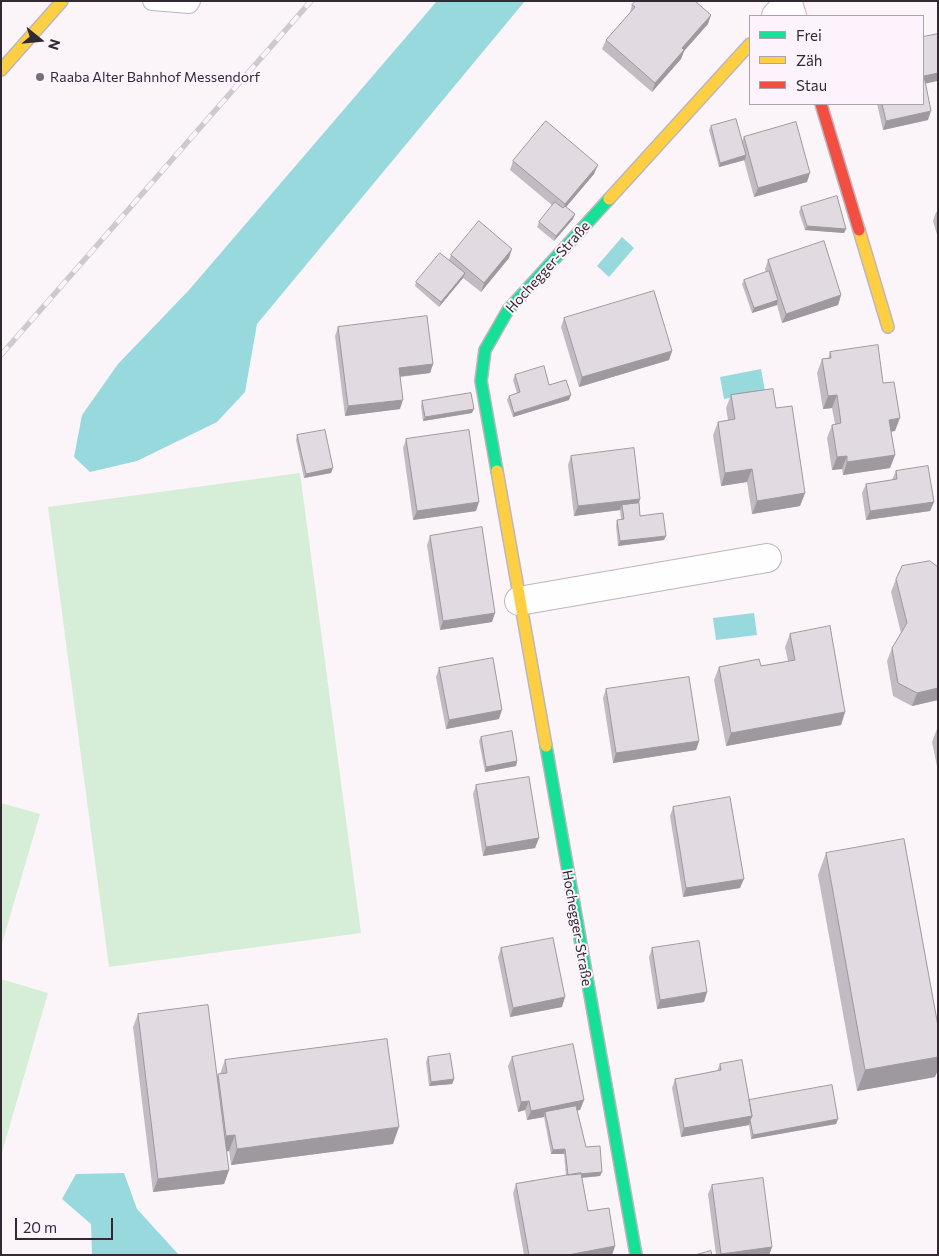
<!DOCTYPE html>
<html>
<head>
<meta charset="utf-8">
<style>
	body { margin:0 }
	#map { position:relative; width:939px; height:1256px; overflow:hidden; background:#fbf5fa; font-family:Commissioner,sans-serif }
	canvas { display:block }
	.frame { position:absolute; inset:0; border:2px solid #322932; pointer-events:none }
	.legend { position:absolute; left:749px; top:15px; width:175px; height:90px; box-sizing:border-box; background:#fdf3fc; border:1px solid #aca2ab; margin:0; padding:6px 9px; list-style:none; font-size:15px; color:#322932 }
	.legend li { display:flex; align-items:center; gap:10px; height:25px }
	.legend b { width:25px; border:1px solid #aca2ab }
	.north { position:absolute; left:15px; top:15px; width:50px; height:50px; -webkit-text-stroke:4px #fdf3fc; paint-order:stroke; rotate:107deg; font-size:14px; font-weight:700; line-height:20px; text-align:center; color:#322932 }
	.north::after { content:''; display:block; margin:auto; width:18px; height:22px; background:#322932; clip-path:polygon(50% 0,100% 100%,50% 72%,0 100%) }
	.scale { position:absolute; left:15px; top:1218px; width:98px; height:22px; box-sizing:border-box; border:2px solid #322932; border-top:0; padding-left:6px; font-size:15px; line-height:18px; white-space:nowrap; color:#322932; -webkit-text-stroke:4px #fdf3fc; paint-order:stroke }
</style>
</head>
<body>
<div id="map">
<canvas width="939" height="1256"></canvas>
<div class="frame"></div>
<ul class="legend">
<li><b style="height:6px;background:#16e098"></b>Frei</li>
<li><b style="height:6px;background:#ffcf43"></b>Zäh</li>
<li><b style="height:6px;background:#f24e42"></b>Stau</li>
</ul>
<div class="north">N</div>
<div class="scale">20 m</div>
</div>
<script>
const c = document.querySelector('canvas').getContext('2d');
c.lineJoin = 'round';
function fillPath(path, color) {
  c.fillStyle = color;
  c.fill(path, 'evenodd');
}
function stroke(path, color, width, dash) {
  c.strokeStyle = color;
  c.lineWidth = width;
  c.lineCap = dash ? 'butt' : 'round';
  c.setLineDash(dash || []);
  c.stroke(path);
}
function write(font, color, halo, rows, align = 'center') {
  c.font = font + ' Commissioner,sans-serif';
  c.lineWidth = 4;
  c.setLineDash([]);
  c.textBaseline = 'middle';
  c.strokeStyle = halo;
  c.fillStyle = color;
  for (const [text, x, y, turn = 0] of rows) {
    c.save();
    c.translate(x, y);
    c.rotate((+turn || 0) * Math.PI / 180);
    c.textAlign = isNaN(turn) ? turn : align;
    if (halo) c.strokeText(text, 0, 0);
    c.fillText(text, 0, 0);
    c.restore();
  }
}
fillPath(new Path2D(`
	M300 473 361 933 109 967 48 507Z
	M1 803 40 814 1 947Z
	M1 979 48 993 1 1156Z`), '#d6edd7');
fillPath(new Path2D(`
	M437 1H525L257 324 245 392 217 422 137 461 90 472 74 457 82 415 118 364 189 290Z
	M622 237 634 248 609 277 597 266Z
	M761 369 765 391 724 399 720 377Z
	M754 613 757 635 716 640 713 618Z
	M124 1173 137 1209 179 1255H92L91 1224 62 1199 76 1174Z`), '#97d9dd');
const lane = new Path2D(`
	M152 1 189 4 191 1`);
const street = new Path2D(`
	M776 16 788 3 792 16
	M519 601 767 558`);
const fast = new Path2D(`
	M497 471 481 381 485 350 508 310 609 199
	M546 746 636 1255`);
const slow = new Path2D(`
	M1 70 62 1
	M609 199 750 44
	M859 230 888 327
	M497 471 546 746`);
const jam = new Path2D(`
	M821 104 859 230`);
stroke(lane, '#bdb6bc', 20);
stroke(street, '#bdb6bc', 30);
stroke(fast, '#bdb6bc', 14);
stroke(slow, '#bdb6bc', 14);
stroke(jam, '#bdb6bc', 14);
stroke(lane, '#fefefe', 18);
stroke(street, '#fefefe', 28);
stroke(fast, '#16e098', 11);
stroke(slow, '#ffcf43', 11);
stroke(jam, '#f24e42', 11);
const rail = new Path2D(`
	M1 355 311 1`);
stroke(rail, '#cdcacd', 5.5);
stroke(rail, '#fdf3fc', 4, [11]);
fillPath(new Path2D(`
	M632 5 708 24 684 51 681 59 652 92 602 49 606 40 630 13Z
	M925 84 928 120 883 130 877 104H923Z
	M711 126 742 141 744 137 807 182 754 197 744 160 719 167 709 130Z
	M513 161 594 174 566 207 573 219 554 241 537 227 539 222 553 206 510 170Z
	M801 207 846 229 844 233 805 230 799 212Z
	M936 212H938V238L933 221Z
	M451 255 509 258 481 292 463 278 439 307 415 286 416 282 449 260Z
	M768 260 841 295 838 305 782 323 777 305 752 313 742 284 744 280 766 272 765 269Z
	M564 318 672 351 669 360 579 387 561 327Z
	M338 327 433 364 430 373 400 377V409L345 416 335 336Z
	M830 352 883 383 895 431H891L895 455 890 468 843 475 842 469 832 470 827 438 832 425 835 424 832 408 823 409 817 373 822 359H828Z
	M515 375 569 400 513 417 507 400 509 396 517 393 513 380Z
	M731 395 776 408 805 493 800 506 752 514 747 482 721 486 713 435 718 422 728 420 726 408Z
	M422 401 472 413 423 421 421 406Z
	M297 435 331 473 304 478 296 440Z
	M406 439 476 511 413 520 403 448Z
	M571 456 640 499 639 503 640 516 664 540 618 546 616 525 617 520 621 519 620 510 574 516 568 465Z
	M896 471 934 502 930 511 866 520 862 493 866 484 892 480Z
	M430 536 492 622 440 630 427 545Z
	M896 579 938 700 912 706 893 696 887 661 892 648 901 633 891 592Z
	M790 634 845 712 841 725 726 746 714 680 719 667 761 666 788 661 785 647Z
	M439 668 499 719 446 729 436 677Z
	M606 689 699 741 696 750 613 763 603 698Z
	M937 729H938V771L932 742Z
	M481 737 517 761 516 766 485 772 479 741Z
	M476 785 539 838 535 848 483 856 473 794Z
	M673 807 740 888 683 897 670 816Z
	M826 853 935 1077 857 1091 818 875Z
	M501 948 562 1007 510 1017 498 957Z
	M652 948 707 992 704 1002 657 1009 649 957Z
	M138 1014 217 1077 218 1074H220L225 1060 393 1144 231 1165 229 1151 226 1152 229 1170 224 1184 153 1192 133 1027Z
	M428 1057 454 1079 452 1084 429 1086 426 1062Z
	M512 1057 584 1100 580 1110H577L586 1147 602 1172 600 1176 582 1178 588 1211 615 1246 612 1255H524L513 1193 516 1184 566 1176 564 1154H551L544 1117 527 1120 525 1110 518 1112 508 1066Z
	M720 1064 749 1100 838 1119 836 1124 751 1139 749 1125 681 1137 672 1088 675 1079 717 1071Z
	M712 1185 772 1247 769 1255H716L708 1194Z`), '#c2bbc2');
fillPath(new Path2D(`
	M711 15 708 24 684 51 681 59 652 92 655 83 682 48Z
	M938 73V81L923 84 924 76Z
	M931 111 928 120 883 130 886 121Z
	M746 155 745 160 719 167 720 163Z
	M598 165 594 174 561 213 565 204Z
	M810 173 807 182 754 197 758 188Z
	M575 214 573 219 554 241 556 236Z
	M807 226 846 229 844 233 805 230Z
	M512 249 509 258 481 292 484 283Z
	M465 273 463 278 439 307 441 302Z
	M841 295 838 305 782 323 786 314Z
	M778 300 777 305 752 313 754 308Z
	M672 351 669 360 579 387 582 377Z
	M433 364 430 373 396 377 399 368Z
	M571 395 569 400 513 417 514 413Z
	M837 395 832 408 823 409 828 396Z
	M403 400 400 409 345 416 348 406Z
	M474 409 472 413 423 421 425 417Z
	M900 418 895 431 885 433 889 420Z
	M895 455 890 468 843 475 847 462Z
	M847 456 842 469 832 470 837 457Z
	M333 468 331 473 304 478 306 474Z
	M752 469 747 482 721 486 725 473Z
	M805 493 800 506 752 514 757 501Z
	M640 499 637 508 622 505 620 510 574 516 578 506Z
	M479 502 476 511 413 520 417 511Z
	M934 502 930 511 866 520 870 511Z
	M666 536 664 540 618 546 620 541Z
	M495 613 492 622 440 630 443 621Z
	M938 688V700L912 706 917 693Z
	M502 710 499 719 446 729 449 720Z
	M845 712 841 725 726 746 731 733Z
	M699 741 696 750 613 763 616 753Z
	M517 761 516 766 485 772 486 767Z
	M539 838 535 848 483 856 486 847Z
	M744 879 740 888 683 897 686 888Z
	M707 992 704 1002 657 1009 660 1000Z
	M565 997 562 1007 510 1017 513 1008Z
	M938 1057V1070L935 1077 857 1091 865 1070Z
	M454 1079 452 1084 429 1086 431 1082Z
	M584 1100 580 1110 546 1117 545 1112 544 1117 527 1120 531 1111Z
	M529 1101 525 1110 518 1112 521 1102Z
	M752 1116 749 1125 681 1137 684 1128Z
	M838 1119 836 1124 751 1139 753 1135Z
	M399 1127 393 1144 231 1165 237 1149Z
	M235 1135 229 1151 220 1152 226 1136Z
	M565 1149 564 1154H551L553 1150Z
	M229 1170 224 1184 153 1192 158 1179Z
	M602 1172 600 1176 566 1179 568 1175Z
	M615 1246 612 1255H568Z
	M772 1247 769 1255H720L721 1254Z`), '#9e999e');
const building = new Path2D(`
	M636 1H695L711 15 682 48 684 50 655 83 606 40 635 7 632 5Z
	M938 34V73L924 76 931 111 886 121 882 104H923V37Z
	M736 119 746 155 720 163 711 126Z
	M546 121 598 165 565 204 513 161Z
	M796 122 810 173 758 188 744 137Z
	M837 196 846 229 807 226 801 207Z
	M555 202 563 208 565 206 575 214 556 236 539 222Z
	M479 221 512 249 484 283 451 255Z
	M824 241 841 295 786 314 768 260Z
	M440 253 465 273 441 302 416 282Z
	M769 271 778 300 754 308 744 280Z
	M654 291 672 351 582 377 564 318Z
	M427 316 433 364 399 368 403 400 348 406 338 327Z
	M878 345 883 383 894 382 900 418 889 420 895 455 847 462V456L837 457 832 425 841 423 837 395 828 396 822 359 831 358 830 352Z
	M544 366 549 385 566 380 571 395 514 413 509 396 520 392 515 375Z
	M773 389 776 408 792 406 805 493 757 501 752 469 725 473 718 422 735 419 731 395Z
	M471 393 474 409 425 417 422 401Z
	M325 430 333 468 306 474 297 435Z
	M469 430 479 502 417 511 406 439Z
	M634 448 640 499 578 506 571 456Z
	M928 466 934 502 870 511 866 484 897 479 896 471Z
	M639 503 640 516 663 513 666 536 620 541 617 520 624 519 622 505Z
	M482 527 495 613 443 621 430 536Z
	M930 561 938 567V688L917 693 898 683 892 648 907 623 896 579 902 566Z
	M830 626 845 712 731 733 719 667 759 659 761 666 795 660 790 634Z
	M493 658 502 710 449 720 439 668Z
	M689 677 699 741 616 753 606 689Z
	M512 731 517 761 486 767 481 737Z
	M529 777 539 838 486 847 476 785Z
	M730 797 744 879 686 888 673 807Z
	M904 839 938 1026V1057L865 1070 826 853Z
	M553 938 565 997 513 1008 501 948Z
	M699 941 707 992 660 1000 652 948Z
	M208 1005 229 1170 158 1179 138 1014Z
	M387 1039 399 1127 237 1149 235 1135 226 1136 218 1074 227 1073 225 1060Z
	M573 1044 584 1100 531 1111 529 1101 521 1102 512 1057Z
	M450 1054 454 1079 431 1082 428 1057Z
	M742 1060 752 1116 684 1128 675 1079 721 1070 720 1064Z
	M832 1085 838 1119 753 1135 750 1120 752 1116 749 1100Z
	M576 1106 586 1147 600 1146 602 1172 568 1175 565 1149 553 1150 545 1112Z
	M581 1173 588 1211 609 1208 615 1246 568 1255H529L516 1184Z
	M763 1178 772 1247 721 1254 712 1185Z
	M711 1251 712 1255H695Z`);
fillPath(building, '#e1dae1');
stroke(building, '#9e999e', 1);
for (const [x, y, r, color] of [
	[40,77,5,"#787078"]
]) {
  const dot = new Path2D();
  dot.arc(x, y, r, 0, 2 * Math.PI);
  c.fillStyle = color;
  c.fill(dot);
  stroke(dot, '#fdf3fc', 2);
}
write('14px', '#322932', '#fdf3fc', [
	["Raaba Alter Bahnhof Messendorf",50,77]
], 'left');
write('14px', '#322932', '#fdf3fc', [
	["Hochegger-Straße",548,267,-48],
	["Hochegger-Straße",577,928,80]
]);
</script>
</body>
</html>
